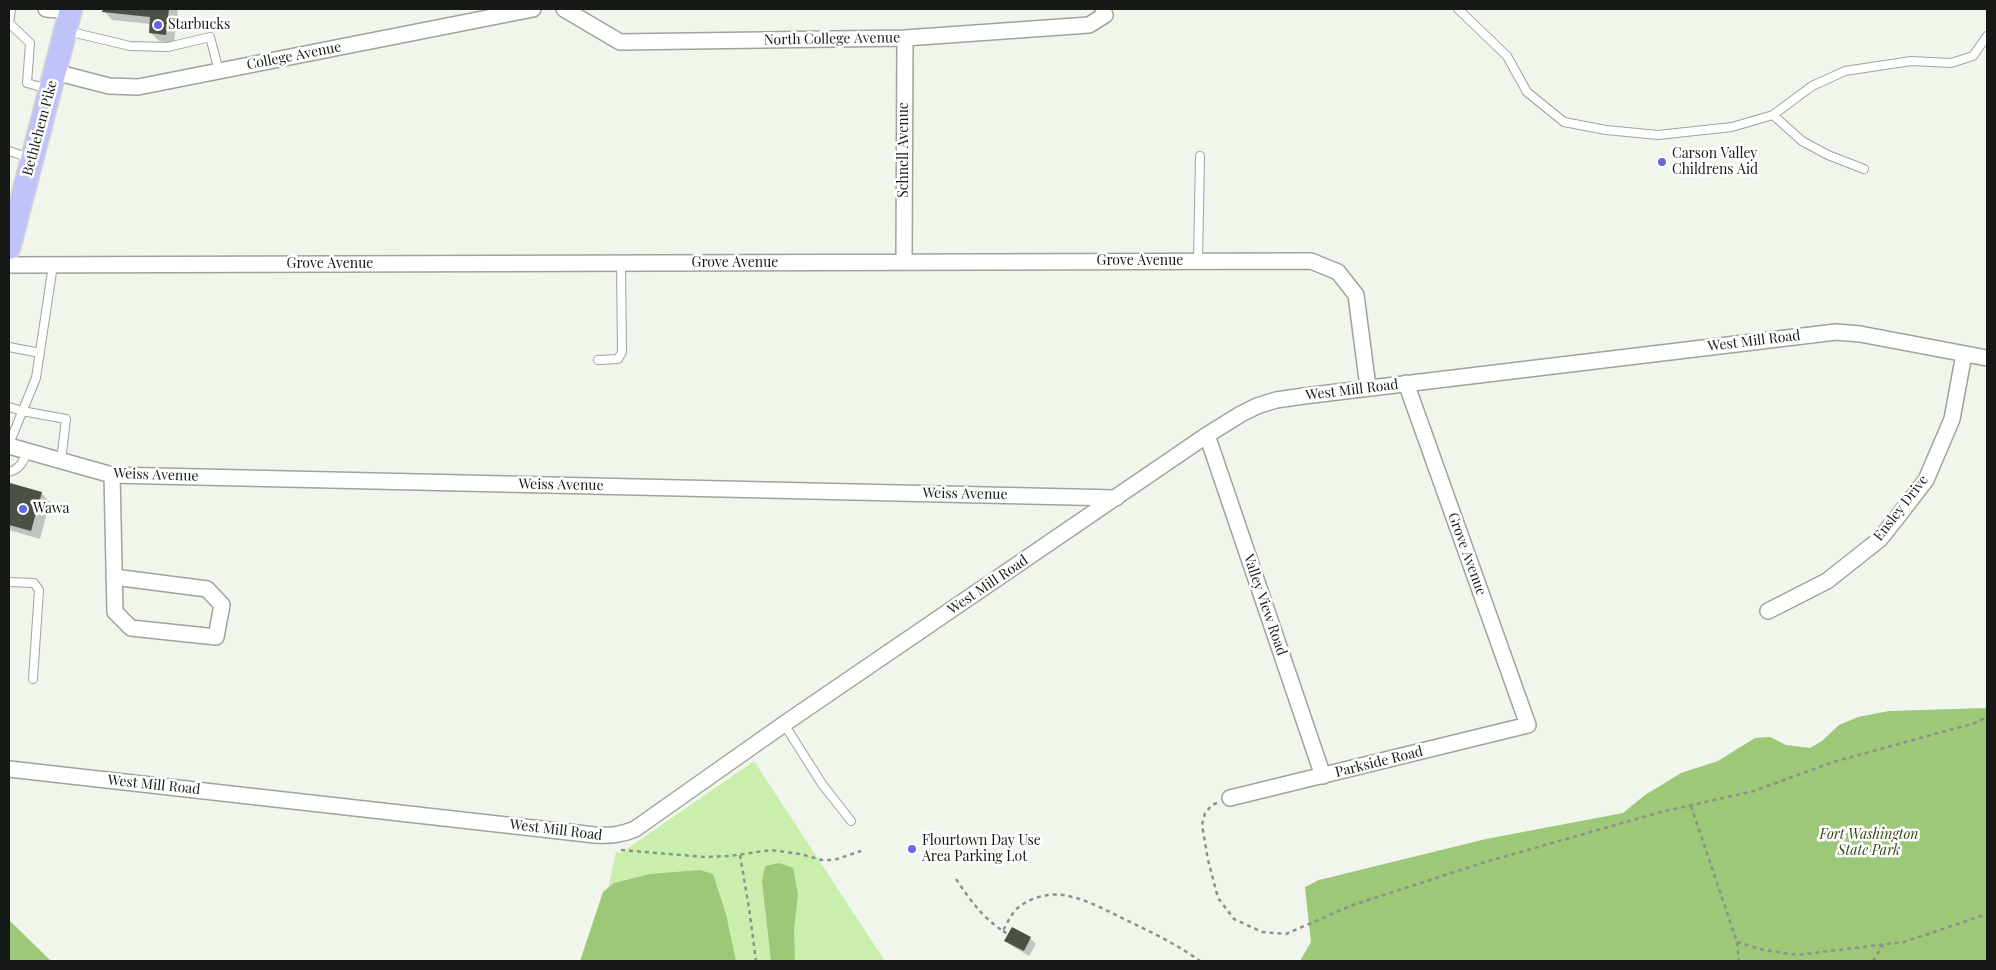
<!DOCTYPE html>
<html>
<head>
<meta charset="utf-8">
<style>
	body { margin:0 }
	#map { position:relative; width:1996px; height:970px; overflow:hidden; background:#f0f6ec; font-family:"Playfair Display",serif }
	canvas { display:block }
	.frame { position:absolute; inset:0; border:10px solid #161815; pointer-events:none }
</style>
</head>
<body>
<div id="map">
<canvas width="1996" height="970"></canvas>
<div class="frame"></div>
</div>
<script>
const c = document.querySelector('canvas').getContext('2d');
c.lineJoin = 'round';
function fillPath(path, color) {
  c.fillStyle = color;
  c.fill(path, 'evenodd');
}
function stroke(path, color, width, dash) {
  c.strokeStyle = color;
  c.lineWidth = width;
  c.lineCap = dash ? 'butt' : 'round';
  c.setLineDash(dash || []);
  c.stroke(path);
}
function write(font, color, halo, rows, align = 'center') {
  c.font = font + ' "Playfair Display",serif';
  c.lineWidth = 5;
  c.setLineDash([]);
  c.textBaseline = 'middle';
  c.strokeStyle = halo;
  c.fillStyle = color;
  for (const [text, x, y, turn = 0] of rows) {
    c.save();
    c.translate(x, y);
    c.rotate((+turn || 0) * Math.PI / 180);
    c.textAlign = isNaN(turn) ? turn : align;
    if (halo) c.strokeText(text, 0, 0);
    c.fillText(text, 0, 0);
    c.restore();
  }
}
fillPath(new Path2D(`
	M754 761 885 961H593L616 852 621 853Z`), '#caefad');
fillPath(new Path2D(`
	M1987 708V961H1300L1311 942 1305 887 1319 880 1486 839 1623 813 1645 795 1681 773 1718 761 1755 738 1770 737 1786 745 1810 748 1822 741 1839 725 1858 717 1889 711Z
	M779 863 793 868 798 894 794 930 795 961H771L762 881 765 866Z
	M700 870 713 874 726 914 736 961H580L603 892 614 883 650 874Z
	M9 920 51 961H11L9 959Z`), '#9cc877');
fillPath(new Path2D(`
	M104 9H178L174 43 159 41 150 32 151 24 112 20 104 11Z
	M11 484 41 493 50 502 40 539 9 530V493Z
	M1030 938 1036 944 1029 956 1012 946 1006 941Z`), '#0003');
fillPath(new Path2D(`
	M103 9H169L166 35 149 33 150 17 102 12Z
	M10 483 42 492 31 531 9 525Z
	M1012 927 1031 937 1024 951 1004 941Z`), '#4c5148');
const lane = new Path2D(`
	M11 9 9 23 30 43 27 83 48 89
	M1458 9 1507 56 1527 92 1564 122 1606 130 1658 135 1732 127 1773 115 1812 86 1845 71 1911 61 1951 63 1973 56 1987 36
	M67 31 130 46 168 47 210 37 219 71
	M1773 115 1802 141 1828 155 1864 169
	M9 151 30 158
	M1198 261 1200 156
	M9 347 40 353
	M598 360 618 359 622 352 621 263
	M9 407 22 411 66 419 61 461
	M9 444 36 378 53 265
	M9 472C20 469 24 461 27 451
	M9 582 34 583 39 590 33 679
	M784 724 822 784 851 821`);
const street = new Path2D(`
	M46 9 71 11
	M564 9 620 42 905 38 1089 25 1105 15 1103 9
	M55 72 109 86 138 87 533 9
	M904 262 905 38
	M9 265 1311 261 1338 272 1356 295 1368 387
	M1207 435 1323 776
	M9 446 112 475 1116 498
	M112 475 115 612 131 628 216 637 222 605 207 589 114 577
	M1768 611 1827 581 1880 539 1899 515 1926 480 1952 419 1964 354
	M9 769 595 835C610 836 621 835 635 829L784 724 1207 435 1241 414 1257 406 1276 400 1304 396 1836 332 1860 334 1987 358
	M1230 798 1528 725 1406 383`);
const primary = new Path2D(`
	M9 248 71 9`);
stroke(lane, '#9fa49b', 10);
stroke(street, '#9fa49b', 18);
stroke(primary, '#d5d5d5', 25);
stroke(new Path2D(`
	M1217 803 1212 805 1205 813 1202 825 1208 860 1218 898 1234 919 1262 932 1286 934 1350 906 1482 863 1661 812 1754 791 1833 762 1975 723 1987 717
	M1691 806 1737 942 1739 961
	M621 850 705 857 730 856 771 850 800 854 822 860H834L861 851
	M740 855 749 908 756 961
	M956 879C970 900 982 917 1003 931 1008 921 1013 910 1023 904 1034 897 1050 893 1063 895 1083 898 1102 908 1120 917 1147 930 1175 943 1200 961
	M1003 931 1008 934
	M1737 942 1764 950 1797 955 1904 942 1987 914
	M1873 961 1883 945`), '#8d918b', 2.5, [4, 4]);
stroke(lane, '#fff', 8);
stroke(street, '#fff', 15);
stroke(primary, '#c0c3fa', 22);
for (const [x, y, r, color] of [
	[158,25,5,"#6866df"],
	[1662,162,5,"#6866df"],
	[23,509,5,"#6866df"],
	[912,849,5,"#6866df"]
]) {
  const dot = new Path2D();
  dot.arc(x, y, r, 0, 2 * Math.PI);
  c.fillStyle = color;
  c.fill(dot);
  stroke(dot, '#fff', 2);
}
write('14px', '#161815', '#fff', [
	["Starbucks",168,25],
	["Carson Valley",1672,154],
	["Childrens Aid",1672,170],
	["Wawa",33,509],
	["Flourtown Day Use",922,841],
	["Area Parking Lot",922,857]
], 'left');
write('14px', '#161815', '#fff', [
	["North College Avenue",832,39,-1],
	["College Avenue",294,56,-11],
	["Bethlehem Pike",40,128,-75],
	["Schnell Avenue",904,150,-90],
	["Grove Avenue",1140,261],
	["Grove Avenue",735,263],
	["Grove Avenue",330,264],
	["West Mill Road",1754,341,-7],
	["West Mill Road",1352,390,-7],
	["Weiss Avenue",156,475,2],
	["Weiss Avenue",561,485,1],
	["Weiss Avenue",965,494,1],
	["Ensley Drive",1901,508,-52],
	["Grove Avenue",1467,554,70],
	["West Mill Road",988,585,-34],
	["Valley View Road",1265,605,71],
	["Parkside Road",1379,762,-14],
	["West Mill Road",154,785,6],
	["West Mill Road",556,830,7]
]);
write('italic 14px', '#2e4a11', '#fff', [
	["Fort Washington",1869,835],
	["State Park",1869,851]
]);
</script>
</body>
</html>
